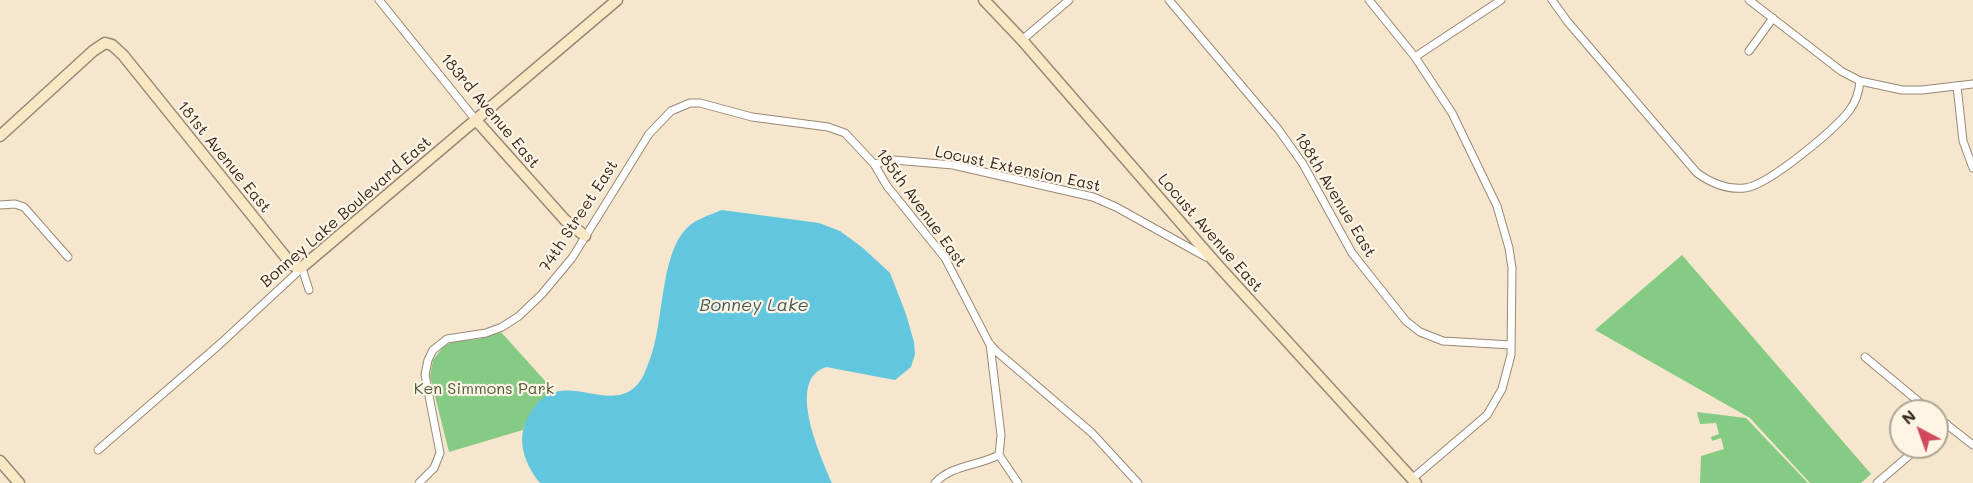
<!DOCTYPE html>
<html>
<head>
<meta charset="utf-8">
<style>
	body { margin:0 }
	#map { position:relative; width:1973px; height:483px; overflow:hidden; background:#f6e6cd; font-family:Mali,sans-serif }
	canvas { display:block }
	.north { position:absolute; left:1889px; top:399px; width:60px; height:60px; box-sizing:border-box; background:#fcf5e5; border:2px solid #afa495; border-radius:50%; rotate:319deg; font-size:16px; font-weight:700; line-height:24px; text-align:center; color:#3b2a1e }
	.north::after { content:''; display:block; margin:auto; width:21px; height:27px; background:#d1495b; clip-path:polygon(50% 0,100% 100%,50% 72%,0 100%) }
</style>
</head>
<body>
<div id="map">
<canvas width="1973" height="483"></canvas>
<div class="north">N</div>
</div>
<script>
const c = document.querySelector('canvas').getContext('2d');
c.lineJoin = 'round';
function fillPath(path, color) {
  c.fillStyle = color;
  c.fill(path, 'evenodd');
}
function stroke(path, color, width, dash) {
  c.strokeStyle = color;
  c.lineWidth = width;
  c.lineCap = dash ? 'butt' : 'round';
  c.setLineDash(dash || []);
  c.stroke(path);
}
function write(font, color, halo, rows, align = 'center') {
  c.font = font + ' Mali,sans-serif';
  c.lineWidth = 4.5;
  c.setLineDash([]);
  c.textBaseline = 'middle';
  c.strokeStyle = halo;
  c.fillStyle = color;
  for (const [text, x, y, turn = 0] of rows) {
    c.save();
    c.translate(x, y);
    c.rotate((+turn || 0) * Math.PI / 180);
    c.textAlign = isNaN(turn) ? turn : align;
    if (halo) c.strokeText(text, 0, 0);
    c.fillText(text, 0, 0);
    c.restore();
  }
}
fillPath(new Path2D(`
	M1682 255 1871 474 1861 483H1810L1750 418 1595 330Z
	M501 332 556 393C537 400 531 411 523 430L449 452 430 376 433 360 443 347 452 342 479 339Z
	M1697 412 1746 418 1808 483H1700L1701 456 1724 449 1721 438 1712 441 1711 437 1719 434 1716 423 1700 424Z`), '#86cb84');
fillPath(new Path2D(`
	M722 210 819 223 840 231 863 248 890 273 906 314 914 342 915 354 911 367 895 380 826 367C785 380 821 457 832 483H540C527 467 517 445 525 424 553 357 603 416 635 387 643 380 646 369 650 359 664 322 660 256 686 229 695 219 710 215 722 210Z`), '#61c6de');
const street = new Path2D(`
	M379 0 475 119
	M1169 0 1278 129 1303 164 1352 253 1406 321 1420 332 1443 341 1511 345
	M1369 0 1415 57 1452 113 1497 206 1509 248 1512 268 1511 355 1502 389 1487 415 1412 479
	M1552 0 1567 21 1697 173C1711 183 1728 190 1745 188 1769 185 1834 130 1849 111 1856 102 1859 92 1860 81
	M1749 0 1841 71 1860 81 1902 90H1922L1973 84
	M1022 40 1069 0
	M1749 51 1773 18
	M1415 57 1501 0
	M1957 86 1963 141 1973 168
	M874 164 894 160 953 165 1093 197 1116 207 1206 257
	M0 205 15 204 24 207 68 257
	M990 344 1001 435 999 455
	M1865 357 1930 411
	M1937 417 1973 445
	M1937 432 1947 424
	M98 450 220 344 302 268 309 290
	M999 455 1018 483
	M419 483 434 468 440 453 425 375 428 360 433 350 447 339 486 333 502 327 519 316 542 294 572 258 649 134 671 111 690 103H700L752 117 828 127 845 133 874 164 887 186 945 258 989 343 996 351 1092 433 1138 483
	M935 483C951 465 978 466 999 455
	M1877 483 1919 447`);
const secondary = new Path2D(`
	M984 0 1022 40 1214 261 1416 483
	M475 119 565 220 585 236
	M0 136 93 51 105 43 112 45 123 55 288 260 294 266 301 268 617 0
	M0 461 19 483`);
stroke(street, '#988876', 9);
stroke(secondary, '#988876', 13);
stroke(street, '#fff', 7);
stroke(secondary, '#fae7c3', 10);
write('16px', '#3b2a1e', '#fcf5e5', [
	["183rd Avenue East",490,111,50],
	["181st Avenue East",224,157,51],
	["Locust Extension East",1018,169,12],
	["188th Avenue East",1335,195,59],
	["185th Avenue East",921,208,54],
	["Bonney Lake Boulevard East",346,212,-41],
	["74th Street East",579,216,-57],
	["Locust Avenue East",1210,233,49]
]);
write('16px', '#525a3d', '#fcf5e5', [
	["Ken Simmons Park",484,389]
]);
write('italic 18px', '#465958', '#fcf5e5', [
	["Bonney Lake",754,305]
]);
</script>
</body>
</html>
